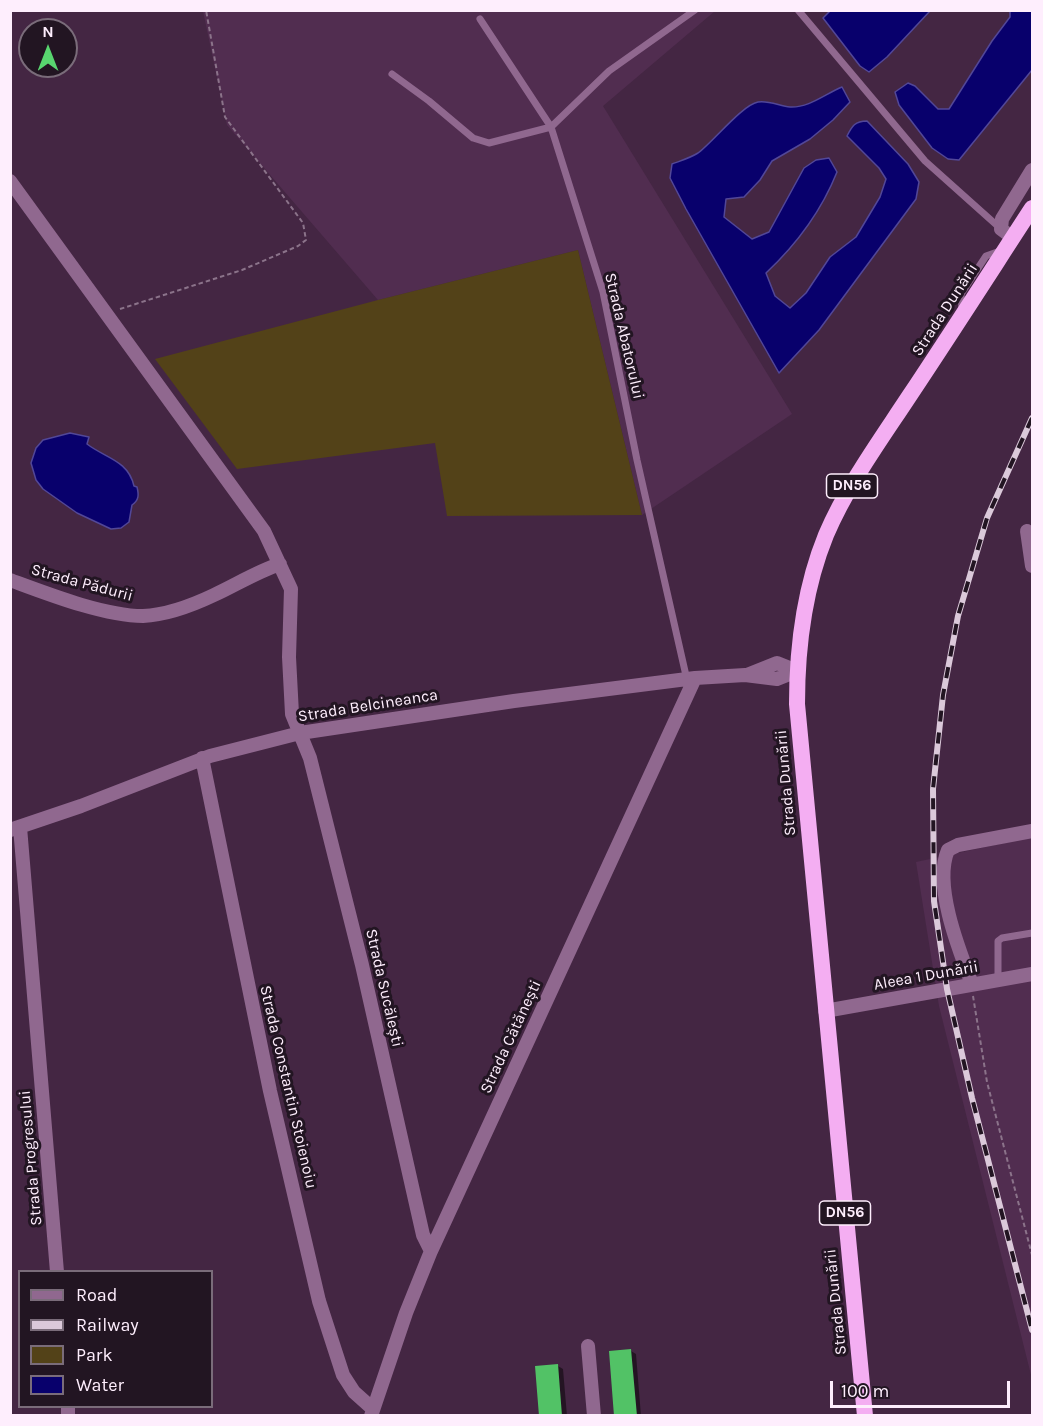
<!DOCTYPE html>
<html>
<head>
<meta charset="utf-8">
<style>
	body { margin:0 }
	#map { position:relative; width:1043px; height:1426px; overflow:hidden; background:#442643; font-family:Karla,sans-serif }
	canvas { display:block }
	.frame { position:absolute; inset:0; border:12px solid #feeefd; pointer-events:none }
	.legend { position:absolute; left:18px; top:1270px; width:195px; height:138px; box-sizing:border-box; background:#221522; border:2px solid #7a6c7a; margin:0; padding:8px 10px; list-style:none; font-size:18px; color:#feeefd }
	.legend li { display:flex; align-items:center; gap:12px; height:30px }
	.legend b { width:30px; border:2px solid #7a6c7a }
	.north { position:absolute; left:18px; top:18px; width:60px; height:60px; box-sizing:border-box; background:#221522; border:2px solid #7a6c7a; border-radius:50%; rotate:0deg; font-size:16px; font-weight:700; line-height:24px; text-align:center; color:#feeefd }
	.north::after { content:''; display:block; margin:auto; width:21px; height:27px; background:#58d56f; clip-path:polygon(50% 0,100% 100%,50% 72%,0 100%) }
	.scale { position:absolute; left:830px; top:1381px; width:180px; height:27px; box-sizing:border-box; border:3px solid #feeefd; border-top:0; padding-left:8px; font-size:18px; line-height:21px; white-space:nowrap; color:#feeefd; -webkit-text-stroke:4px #221522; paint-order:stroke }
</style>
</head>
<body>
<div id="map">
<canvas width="1043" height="1426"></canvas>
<div class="frame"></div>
<ul class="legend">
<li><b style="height:8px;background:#90688f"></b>Road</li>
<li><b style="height:8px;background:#dbc9da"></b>Railway</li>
<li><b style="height:16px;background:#534218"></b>Park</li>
<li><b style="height:16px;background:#08006c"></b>Water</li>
</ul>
<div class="north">N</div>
<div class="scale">100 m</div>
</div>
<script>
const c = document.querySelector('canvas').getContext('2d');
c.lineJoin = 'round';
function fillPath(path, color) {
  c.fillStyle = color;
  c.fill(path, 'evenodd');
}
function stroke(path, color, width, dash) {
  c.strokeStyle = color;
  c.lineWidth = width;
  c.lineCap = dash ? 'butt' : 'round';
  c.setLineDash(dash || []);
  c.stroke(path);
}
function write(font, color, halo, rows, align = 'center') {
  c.font = font + ' Karla,sans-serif';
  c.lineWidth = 6;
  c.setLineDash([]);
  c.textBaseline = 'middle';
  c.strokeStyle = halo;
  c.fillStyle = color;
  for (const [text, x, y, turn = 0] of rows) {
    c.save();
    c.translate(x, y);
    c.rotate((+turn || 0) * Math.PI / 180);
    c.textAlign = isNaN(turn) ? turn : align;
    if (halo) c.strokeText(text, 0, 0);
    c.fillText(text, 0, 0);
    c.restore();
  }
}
fillPath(new Path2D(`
	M203 11H715L603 106 792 414 642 515 578 250 378 300 227 125Z
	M1032 837V1379L939 1006 916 862Z`), '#512d50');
fillPath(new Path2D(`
	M578 250 642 515 447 516 435 443 237 469 155 359 378 300Z`), '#534218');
const water = new Path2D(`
	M830 11V10L930 11 887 57 869 72 860 66 823 18Z
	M1010 11H1032V70L959 160 948 159 932 148 899 105 895 92 908 83 915 86 938 109H949L992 41 1010 17Z
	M842 87 850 102 833 120 810 139 772 161 760 180 744 197 726 199 724 217 752 239 769 232 804 168 816 160 829 158 837 172C821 212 797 244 766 273L775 296 790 308 806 293 830 257 856 237 880 197 886 179 879 168 847 136C852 126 855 121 867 121L908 164 919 182 916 199 819 330 779 373 686 209 670 178 672 164C680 161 690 158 698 153 713 142 742 105 758 102 768 100 780 106 790 107 809 108 825 94 842 87Z
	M70 433 89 437 87 444C105 458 128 460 134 486L137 487C139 495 139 500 132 505L129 522 121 528 111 529 77 513 43 489 36 480 31 463 36 448 43 440Z`);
fillPath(water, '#08006c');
stroke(water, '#524798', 1.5);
fillPath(new Path2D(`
	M631 1351 636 1354 641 1416H615Z
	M558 1366 563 1369 567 1416H540Z`), '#0007');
fillPath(new Path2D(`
	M631 1349 637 1416H614L609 1351Z
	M558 1364 562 1416H539L535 1366Z`), '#52c266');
stroke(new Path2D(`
	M120 309 242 270 298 246 306 240 303 223 225 117 206 10
	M973 996 987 1082 1032 1255`), '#8b738a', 2, [4.5, 3]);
stroke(new Path2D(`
	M798 10 925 161 1001 229
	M480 19 551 127 603 292 637 460 687 680
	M392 74 429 101 473 138 489 143 551 127 609 71 695 10
	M962 310 961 294 986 256 1000 251
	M998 980V941L1002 938 1032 933`), '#90688f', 7);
stroke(new Path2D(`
	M10 181 264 531 291 589 289 657 292 714 310 758 362 965 423 1235 431 1251
	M1013 238 1001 229 1002 219 1032 170
	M1027 531 1032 566
	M10 580C48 594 104 616 143 616 166 615 193 605 214 595 236 585 256 572 280 564
	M747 675 777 663 797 671
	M202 758 270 1091 319 1301 343 1375 354 1392 373 1409
	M20 827 57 1272
	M10 830 81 806 210 756 300 733 514 701 695 678 745 675 777 679 797 671
	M972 984C959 950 933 885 948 850L958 845 1032 831
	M825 1011 1032 974
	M588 1346 594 1416
	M68 1406V1416
	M371 1416 406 1313 431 1251 695 678`), '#90688f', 14);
stroke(new Path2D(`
	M865 1416 797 704C797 645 804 589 826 535 847 486 879 442 908 398 950 335 991 271 1032 208`), '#f4aef2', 16);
const rail = new Path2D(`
	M1032 418 987 518 958 616 943 695 933 789 934 901 947 989 972 1098 1032 1330`);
stroke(rail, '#dbc9da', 6);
stroke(rail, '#221522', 4, [11]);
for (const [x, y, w] of [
	[852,486,51],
	[845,1213,51]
]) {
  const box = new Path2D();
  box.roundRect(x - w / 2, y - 12, w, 24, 4.5);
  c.fillStyle = '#221522';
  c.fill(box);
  stroke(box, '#feeefd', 1.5);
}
write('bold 15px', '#feeefd', null, [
	["DN56",852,486],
	["DN56",845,1213]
]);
write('16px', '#feeefd', '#221522', [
	["Strada Dunării",945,310,-57],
	["Strada Abatorului",624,336,77],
	["Strada Pădurii",82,583,15],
	["Strada Belcineanca",368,706,-9],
	["Strada Dunării",786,783,-95],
	["Aleea 1 Dunării",926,976,-10],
	["Strada Sucălești",384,988,77],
	["Strada Cătănești",511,1037,-65],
	["Strada Constantin Stoienoiu",288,1087,77],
	["Strada Progresului",31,1158,-95],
	["Strada Dunării",836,1302,-96]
]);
</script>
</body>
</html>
